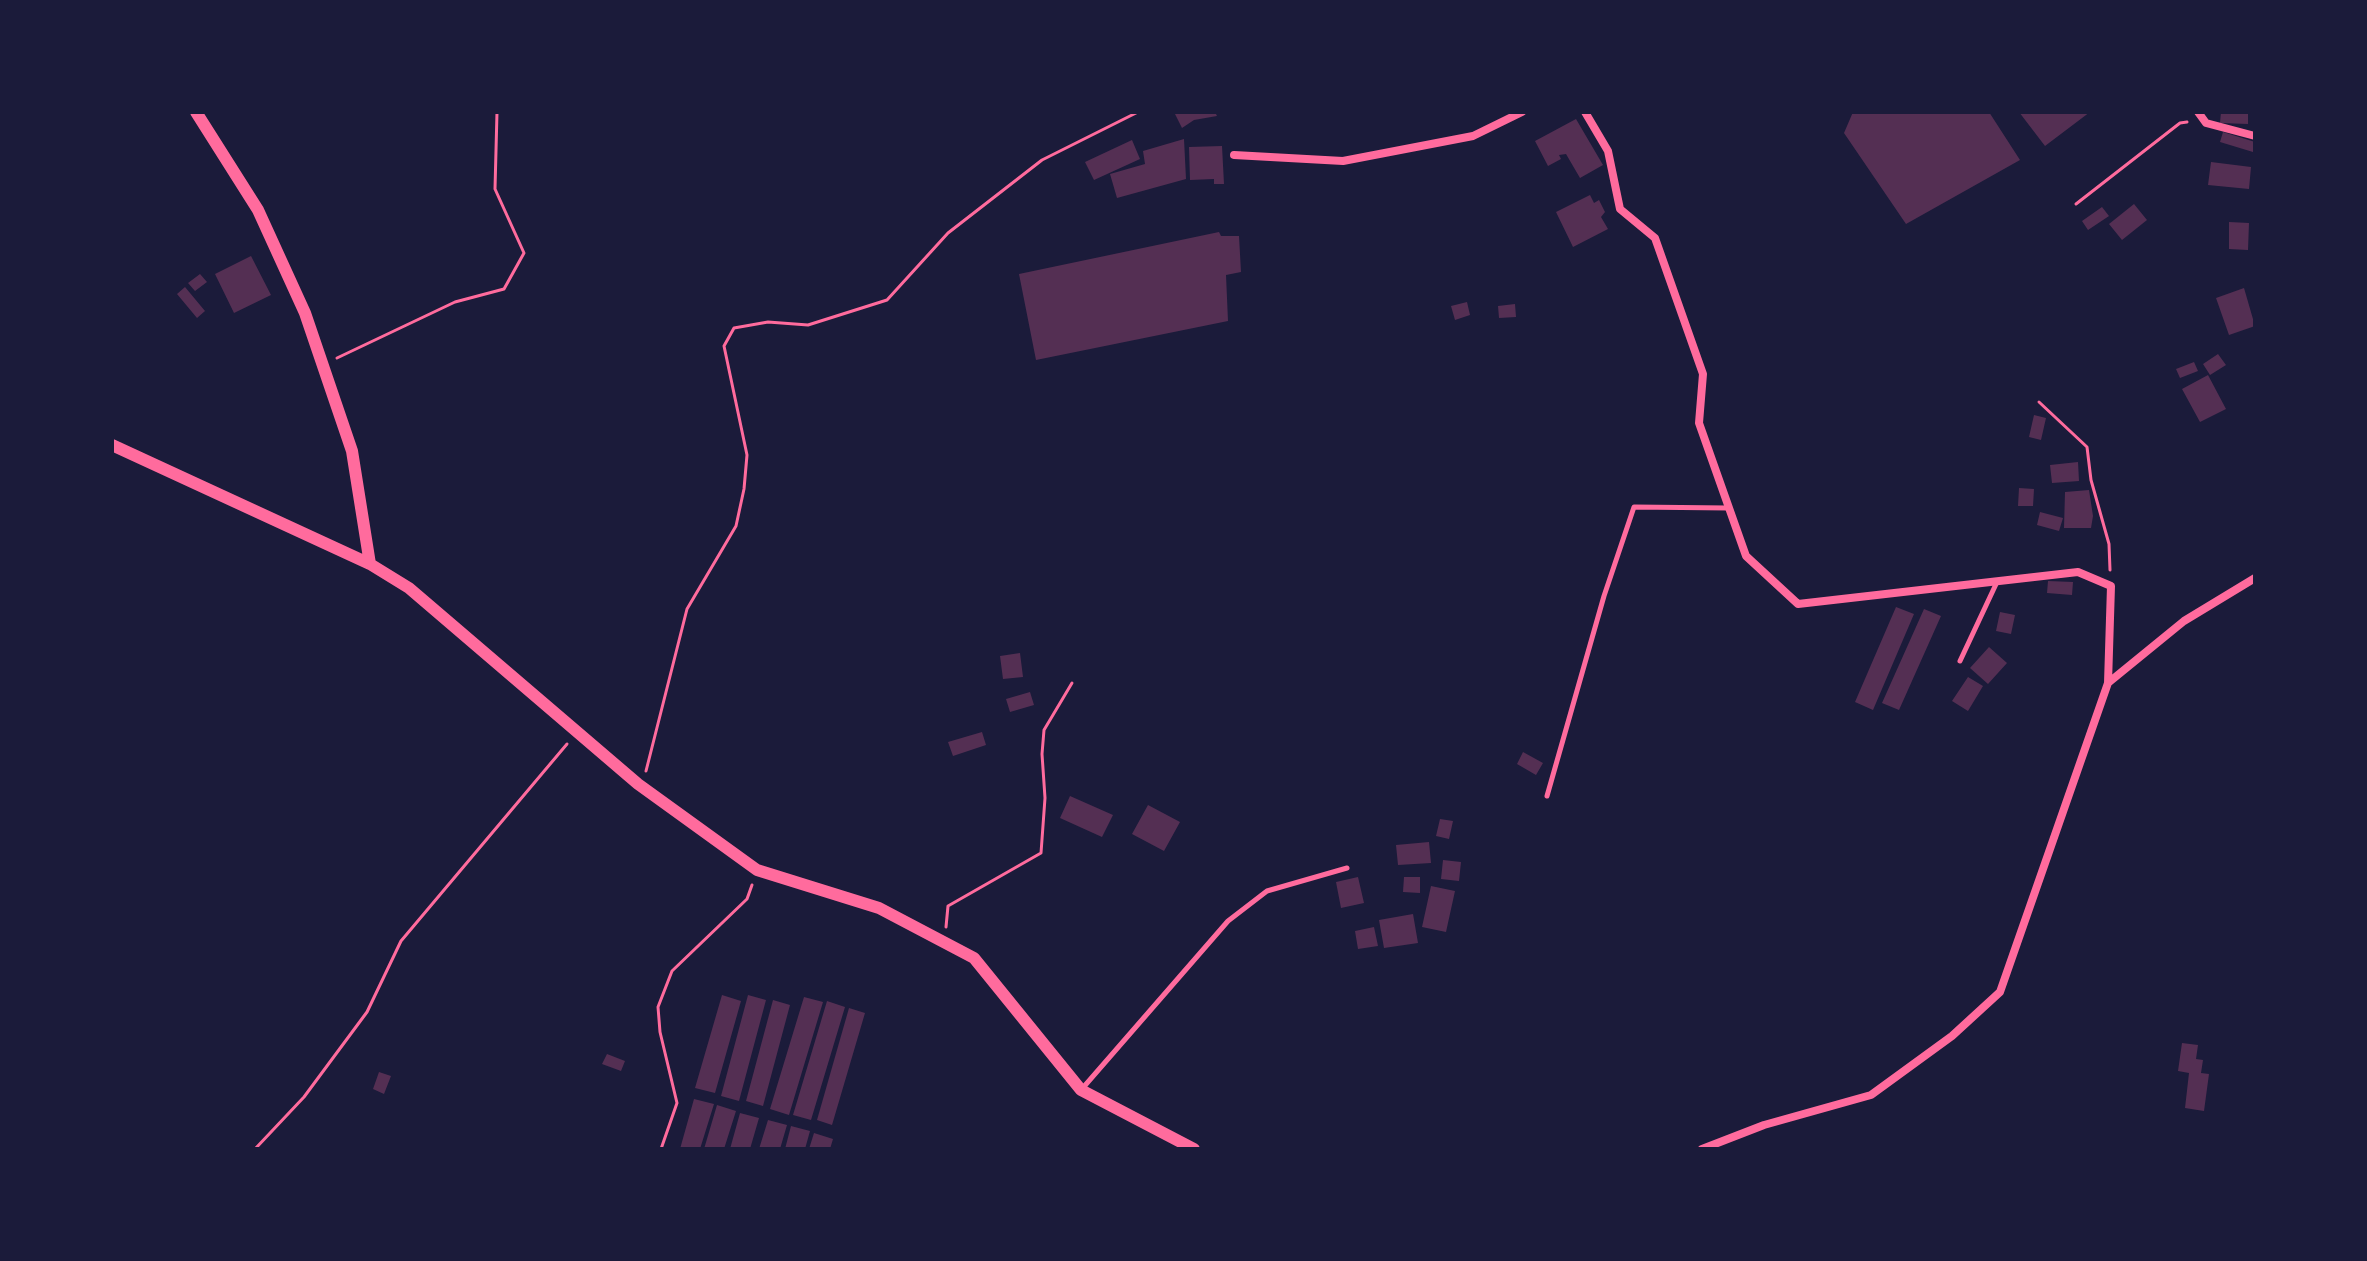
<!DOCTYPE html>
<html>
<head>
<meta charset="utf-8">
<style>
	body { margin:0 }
	#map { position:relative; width:2367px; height:1261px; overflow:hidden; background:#1b1b3a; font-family:Ubuntu,sans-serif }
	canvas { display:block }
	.frame { position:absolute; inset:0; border:114px solid #1b1b3a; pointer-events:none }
</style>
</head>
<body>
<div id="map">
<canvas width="2367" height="1261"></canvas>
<div class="frame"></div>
</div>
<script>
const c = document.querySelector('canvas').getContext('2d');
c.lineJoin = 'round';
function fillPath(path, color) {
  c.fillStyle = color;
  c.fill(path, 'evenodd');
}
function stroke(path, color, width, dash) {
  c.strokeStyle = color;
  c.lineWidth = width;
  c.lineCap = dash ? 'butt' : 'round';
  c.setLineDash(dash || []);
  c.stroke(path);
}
fillPath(new Path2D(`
	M1174 112H1215L1217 116 1194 120 1182 128Z
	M1853 112H1989L2020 160 1906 224 1844 133Z
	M2019 112H2090L2045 146Z
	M2221 112H2248V124L2220 123Z
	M1576 119 1603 165 1580 178 1566 154 1559 155 1561 159 1548 166 1535 141Z
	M2223 132 2255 142 2253 152 2220 142Z
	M1184 139 1186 179 1117 198 1110 174 1145 164 1143 151Z
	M1132 140 1140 159 1094 180 1085 162Z
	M1222 146 1224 184H1214V179L1190 180 1189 147Z
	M2211 162 2251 167 2249 189 2208 185Z
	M1590 195 1594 203 1599 200 1605 212 1601 217 1608 229 1573 247 1556 212Z
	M2134 204 2147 220 2122 240 2109 224Z
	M2102 207 2109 216 2088 230 2082 221Z
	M2229 222 2249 223 2248 250 2229 249Z
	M1219 232 1221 236H1239L1241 272 1226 275 1228 321 1036 360 1019 274Z
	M251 256 271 295 234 313 215 274Z
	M200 274 207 282 195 291 188 283Z
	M185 287 205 311 197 318 177 294Z
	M2244 288 2255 326 2229 335 2216 298Z
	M1467 302 1470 315 1455 320 1451 306Z
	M1515 304 1516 317 1499 318 1498 306Z
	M2218 354 2226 365 2210 375 2203 364Z
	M2194 362 2198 371 2180 378 2176 369Z
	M2208 375 2226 409 2200 422 2182 389Z
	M2034 415 2046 418 2041 440 2029 437Z
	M2078 462 2079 481 2052 483 2050 465Z
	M2019 488 2034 489 2033 506H2018Z
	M2089 490 2093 516 2091 528H2064L2065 492Z
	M2040 512 2063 518 2059 531 2037 525Z
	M2048 581 2073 582 2072 595 2047 593Z
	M1896 607 1914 614 1873 710 1855 702Z
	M1924 609 1941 616 1899 710 1882 703Z
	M2000 612 2015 615 2011 634 1996 631Z
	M1989 647 2007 663 1988 684 1970 668Z
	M1020 653 1023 677 1003 679 1000 656Z
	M1968 677 1983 686 1968 711 1952 701Z
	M1030 692 1034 705 1010 712 1006 699Z
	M982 732 986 745 953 756 948 742Z
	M1523 752 1543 763 1536 775 1517 764Z
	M1070 796 1113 815 1102 837 1060 818Z
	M1148 805 1180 822 1164 851 1132 834Z
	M1440 819 1453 821 1449 839 1436 836Z
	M1429 842 1431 863 1398 865 1396 845Z
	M1443 860 1461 862 1459 881 1441 879Z
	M1358 877 1364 903 1341 908 1336 882Z
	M1404 877H1420V893L1403 892Z
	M1431 886 1455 891 1446 932 1422 927Z
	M1413 914 1418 943 1384 948 1379 920Z
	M1374 927 1378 946 1358 949 1355 931Z
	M722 995 741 1001 715 1093 695 1088Z
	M748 995 766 1000 739 1101 721 1096Z
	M804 997 823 1002 789 1115 770 1109Z
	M773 1000 790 1005 763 1106 746 1101Z
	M827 1001 845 1007 811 1120 793 1115Z
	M849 1008 865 1013 832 1125 817 1120Z
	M2182 1043 2198 1045 2196 1059 2203 1060 2201 1073 2209 1074 2204 1111 2185 1108 2189 1073 2178 1071Z
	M607 1054 625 1061 621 1071 602 1064Z
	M379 1072 391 1076 384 1094 373 1089Z
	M694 1099 714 1104 700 1149H680Z
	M717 1105 736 1111 724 1149H704Z
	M740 1113 759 1118 750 1149H730Z
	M768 1120 787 1125 780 1149H759Z
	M791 1126 810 1131 805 1149H785Z
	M814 1133 833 1139 830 1149H809Z`), '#542f53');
stroke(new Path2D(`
	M2076 204 2180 123 2187 122
	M337 358 455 302 504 289 524 253 495 189 497 112
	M2039 402 2087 447 2091 480 2109 544 2110 570
	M646 771 687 609 736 526 744 489 747 455 724 346 734 328 768 322 808 325 887 300 948 233 1042 160 1138 112
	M946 927 948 906 1041 853 1045 798 1042 754 1044 730 1072 683
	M255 1149 304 1097 367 1012 401 941 567 744
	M661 1149 677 1103 660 1032 658 1007 672 971 747 899 752 885`), '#ff6b9d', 3);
stroke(new Path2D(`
	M1960 661 1997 582
	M1547 796 1604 596 1634 507 1728 508
	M1081 1090 1228 921 1267 891 1347 868`), '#ff6b9d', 5);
stroke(new Path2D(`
	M1585 112 1608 151 1620 209 1655 238 1703 374 1699 423 1746 556 1798 604 2078 572 2111 586 2108 683 2184 621 2255 578
	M2198 112 2206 123 2255 136
	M1234 155 1343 161 1473 136 1522 112
	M1702 1149 1764 1125 1871 1095 1952 1036 2000 992 2108 683`), '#ff6b9d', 8);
stroke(new Path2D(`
	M196 112 258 210 305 313 352 451 370 564
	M112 445 370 564 409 588 638 784 757 870 879 908 974 958 1081 1090 1194 1149`), '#ff6b9d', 12);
</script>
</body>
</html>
